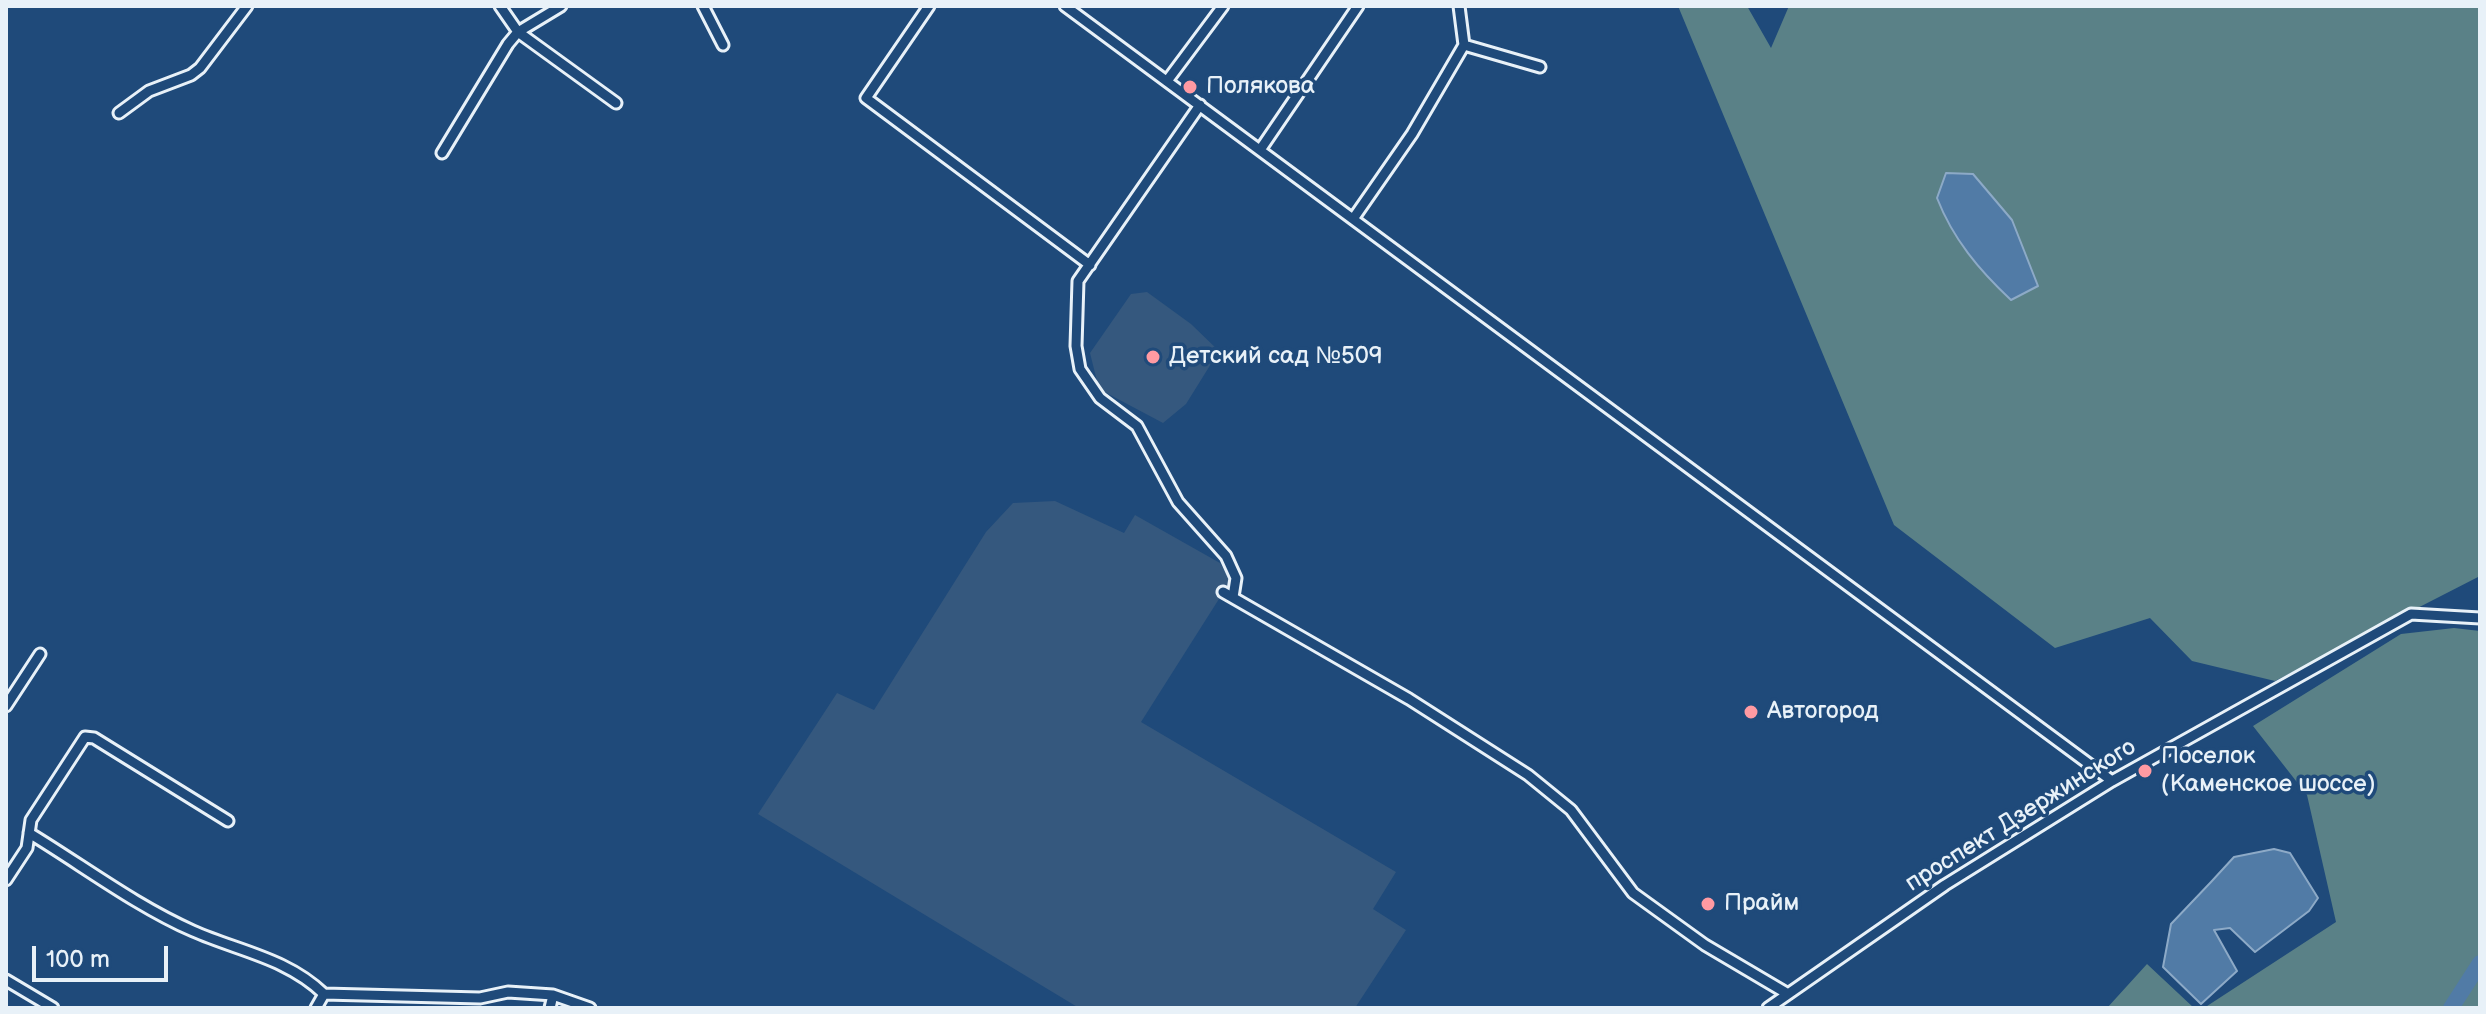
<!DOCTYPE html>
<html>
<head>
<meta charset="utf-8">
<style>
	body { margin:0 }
	#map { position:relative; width:2486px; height:1014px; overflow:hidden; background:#1f4a7a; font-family:"Balsamiq Sans",sans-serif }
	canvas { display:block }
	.frame { position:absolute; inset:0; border:8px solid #e8f1f8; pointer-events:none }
	.scale { position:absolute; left:32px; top:946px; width:136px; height:36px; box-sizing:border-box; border:4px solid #e8f1f8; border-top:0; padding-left:10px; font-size:24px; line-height:28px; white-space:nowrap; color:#e8f1f8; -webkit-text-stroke:6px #1f4a7a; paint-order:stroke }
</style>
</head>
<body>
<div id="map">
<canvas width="2486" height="1014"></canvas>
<div class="frame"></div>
<div class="scale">100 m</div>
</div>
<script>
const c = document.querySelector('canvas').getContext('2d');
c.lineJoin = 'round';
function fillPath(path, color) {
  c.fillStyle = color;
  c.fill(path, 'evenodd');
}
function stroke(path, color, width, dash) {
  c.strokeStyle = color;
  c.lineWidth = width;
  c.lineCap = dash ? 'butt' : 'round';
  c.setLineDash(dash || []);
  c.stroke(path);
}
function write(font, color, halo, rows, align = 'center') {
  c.font = font + ' "Balsamiq Sans",sans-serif';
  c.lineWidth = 7;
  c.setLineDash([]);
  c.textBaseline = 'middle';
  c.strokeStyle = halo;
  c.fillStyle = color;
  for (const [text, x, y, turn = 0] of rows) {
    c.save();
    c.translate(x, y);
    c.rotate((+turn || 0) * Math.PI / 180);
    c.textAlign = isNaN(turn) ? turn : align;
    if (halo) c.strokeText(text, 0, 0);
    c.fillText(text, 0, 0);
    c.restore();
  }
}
fillPath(new Path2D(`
	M1147 292 1191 324 1219 351 1186 404 1163 423 1099 389 1090 353 1131 294Z
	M1055 501 1124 533 1135 515 1220 563 1231 580 1141 722 1396 872 1373 909 1406 930 1355 1008H1079L758 814 837 693 874 710 986 532 1013 503Z`), '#35587e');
fillPath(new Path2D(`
	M1678 6H1747L1771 48 1789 6H2480V576L2275 681 2192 661 2150 618 2055 648 1894 525Z
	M2454 628 2480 631V958L2446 1008H2204L2336 922 2307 795 2253 726 2401 634Z
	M2147 964 2194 1008H2107Z
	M2480 973V1008H2459Z`), '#5a8187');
const water = new Path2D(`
	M1946 173 1973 174 2012 220 2038 286 2011 300C1979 270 1953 239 1937 198Z
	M2274 849 2290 853 2318 898 2309 911 2255 952 2230 928 2214 930 2237 971 2201 1004 2163 967 2171 924 2211 882 2234 857Z`);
fillPath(water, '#517ba6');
stroke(water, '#8daac7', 2);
stroke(new Path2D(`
	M2451 1008 2480 963`), '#517ba6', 16);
const minor = new Path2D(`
	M500 6 518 32 616 103
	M703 6 723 45
	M929 6 866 98 1090 265
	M1065 6 2112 781
	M1464 45 1540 67
	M1167 81 1223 6
	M1200 105 1078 281 1076 346 1080 369 1100 398 1137 426 1178 502 1226 556 1236 578 1233 597
	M119 113 149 91 191 75 200 68 247 6
	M1260 150 1358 6
	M442 153 508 44 518 32 561 6
	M1353 219 1412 134 1464 45 1459 6
	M1223 592 1409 699 1528 775 1571 810 1633 893 1705 945 1788 994
	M6 706 40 654
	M29 833C82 865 136 906 193 931 238 951 287 958 324 994
	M6 880 27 848 31 820 85 737 94 738 228 821
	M6 980 53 1008
	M316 1008 324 994 480 998 508 992 553 995
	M550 1008 553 995 590 1008
	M1768 1008 1945 885 2112 781 2411 614 2480 618`);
stroke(minor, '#e8f1f8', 15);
stroke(minor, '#1f4a7a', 9);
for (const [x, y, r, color] of [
	[1190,87,8,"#ff9aa2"],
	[1153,357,8,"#ff9aa2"],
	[1751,712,8,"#ff9aa2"],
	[2145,771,8,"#ff9aa2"],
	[1708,904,8,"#ff9aa2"]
]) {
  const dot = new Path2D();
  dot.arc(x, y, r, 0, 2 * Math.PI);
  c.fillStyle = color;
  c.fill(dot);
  stroke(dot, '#1f4a7a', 3);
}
write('24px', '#e8f1f8', '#1f4a7a', [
	["Полякова",1206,87],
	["Детский сад №509",1169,357],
	["Автогород",1767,712],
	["Поселок",2161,757],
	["(Каменское шоссе)",2161,785],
	["Прайм",1724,904]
], 'left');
write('24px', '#e8f1f8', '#1f4a7a', [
	["проспект Дзержинского",2021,816,-32]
]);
</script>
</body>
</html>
